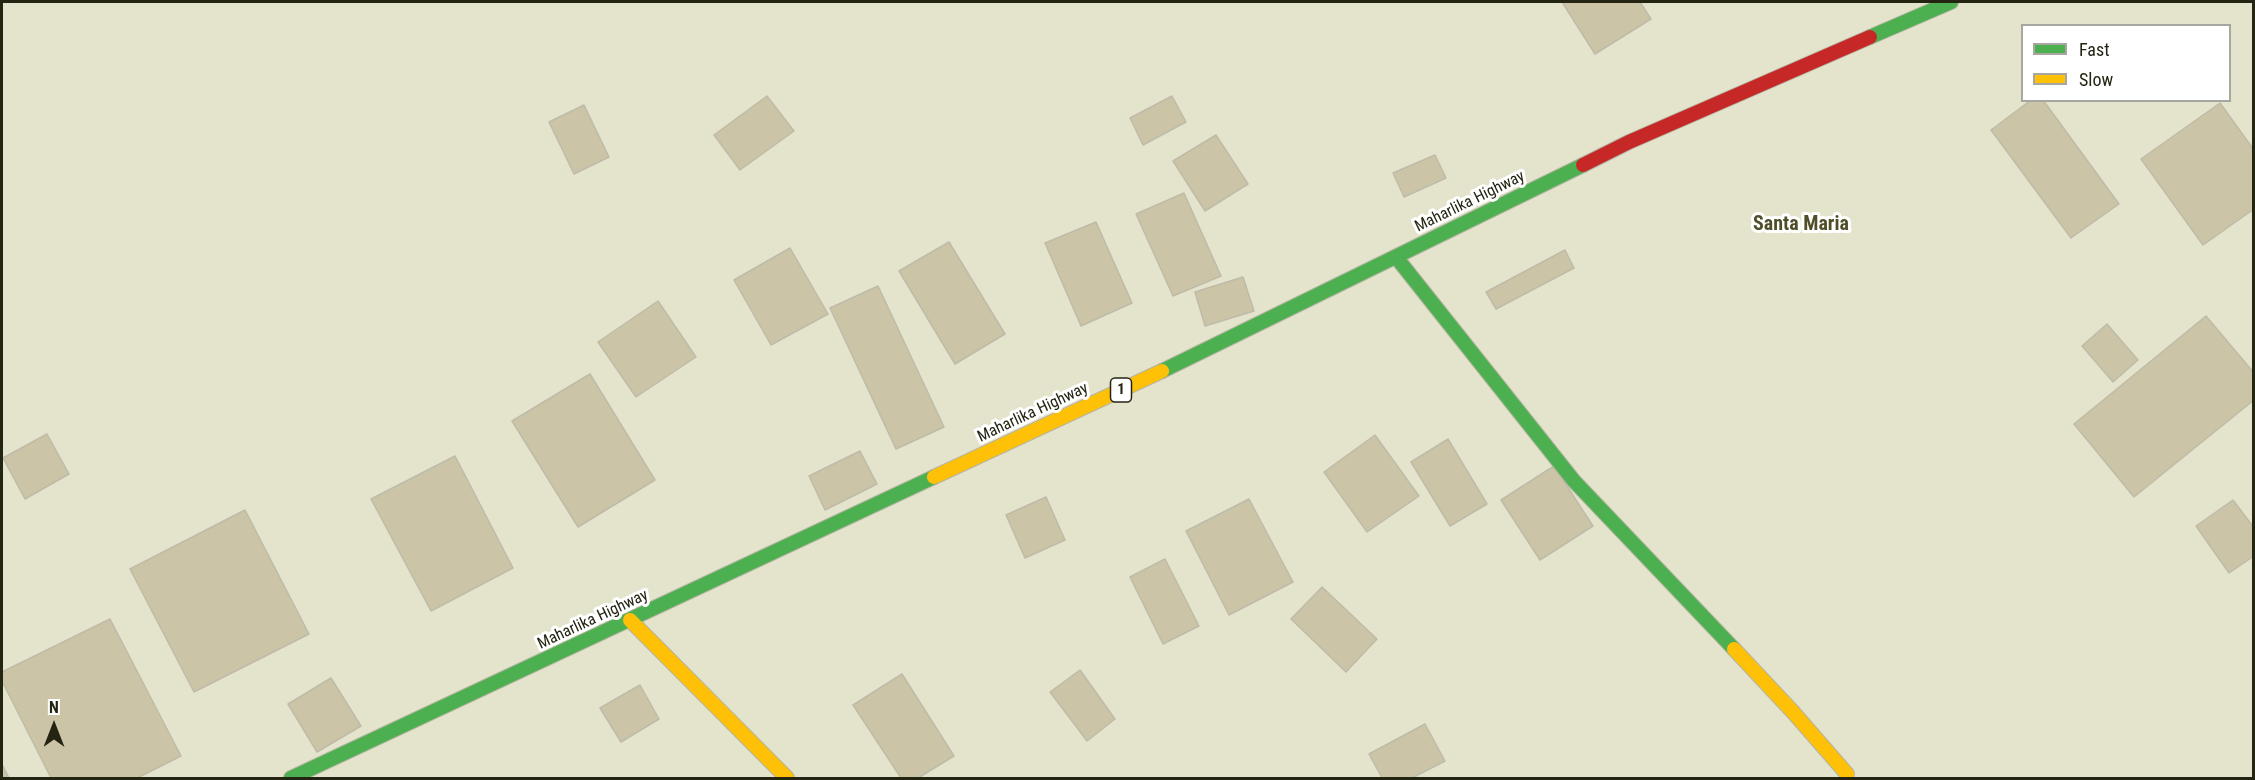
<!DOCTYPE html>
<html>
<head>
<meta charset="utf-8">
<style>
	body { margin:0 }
	#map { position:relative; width:2255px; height:780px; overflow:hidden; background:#e4e4cc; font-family:"Roboto Condensed",sans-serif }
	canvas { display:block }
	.frame { position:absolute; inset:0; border:3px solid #242413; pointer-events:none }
	.legend { position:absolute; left:2021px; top:24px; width:210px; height:78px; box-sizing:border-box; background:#fff; border:2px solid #a7a7a1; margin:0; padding:8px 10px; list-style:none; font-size:18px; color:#242413 }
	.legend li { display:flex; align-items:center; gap:12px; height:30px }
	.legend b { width:30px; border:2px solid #a7a7a1 }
	.north { position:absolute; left:24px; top:696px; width:60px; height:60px; -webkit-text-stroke:4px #fff; paint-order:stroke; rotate:0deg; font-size:16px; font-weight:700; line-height:24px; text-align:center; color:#242413 }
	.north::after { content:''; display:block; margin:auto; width:21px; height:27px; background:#242413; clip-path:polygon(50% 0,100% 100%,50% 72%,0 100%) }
</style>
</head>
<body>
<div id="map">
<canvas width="2255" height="780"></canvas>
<div class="frame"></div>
<ul class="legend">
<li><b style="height:8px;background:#4caf50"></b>Fast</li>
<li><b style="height:8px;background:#ffc107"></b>Slow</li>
</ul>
<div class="north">N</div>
</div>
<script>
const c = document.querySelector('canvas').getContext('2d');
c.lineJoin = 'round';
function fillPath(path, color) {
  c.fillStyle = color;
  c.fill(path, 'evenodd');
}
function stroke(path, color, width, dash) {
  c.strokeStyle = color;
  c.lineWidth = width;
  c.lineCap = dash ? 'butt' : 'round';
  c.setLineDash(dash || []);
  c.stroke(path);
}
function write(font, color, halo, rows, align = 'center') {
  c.font = font + ' "Roboto Condensed",sans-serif';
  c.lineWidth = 6;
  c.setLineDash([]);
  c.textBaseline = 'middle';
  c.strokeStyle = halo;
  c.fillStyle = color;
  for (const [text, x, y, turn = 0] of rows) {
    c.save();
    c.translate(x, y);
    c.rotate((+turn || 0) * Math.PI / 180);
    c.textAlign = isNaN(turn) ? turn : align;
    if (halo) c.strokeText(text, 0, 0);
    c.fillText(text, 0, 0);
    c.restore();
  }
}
const building = new Path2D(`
	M1562 2H1640L1651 19 1595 54Z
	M767 96 794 131 740 170 714 135Z
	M1172 96 1186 122 1143 145 1130 118Z
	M2031 100H2043L2119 204 2071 238 1991 130Z
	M2220 103 2254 150V209L2203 245 2141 159Z
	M584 105 609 157 574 174 549 122Z
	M1216 135 1248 184 1205 211 1173 161Z
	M1435 155 1446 178 1404 197 1393 173Z
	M1184 193 1221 276 1173 296 1136 214Z
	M1096 222 1132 303 1081 326 1045 243Z
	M949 242 1005 334 955 364 899 271Z
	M790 248 828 314 771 345 734 280Z
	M1565 250 1574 268 1496 309 1486 292Z
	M1243 277 1254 311 1205 326 1195 292Z
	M878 286 944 427 896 449 830 308Z
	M658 301 696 357 636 397 598 342Z
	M2206 316 2254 373V400L2134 497 2074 424Z
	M2107 324 2138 360 2113 382 2082 346Z
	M590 374 655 480 578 527 512 421Z
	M47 434 69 474 25 499 3 458Z
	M1375 435 1419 496 1367 532 1324 472Z
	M1448 439 1487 504 1450 526 1411 462Z
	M860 451 877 484 825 510 809 476Z
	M455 456 513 568 431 611 371 499Z
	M1554 466 1593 526 1540 560 1501 500Z
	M1046 497 1065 540 1025 558 1006 515Z
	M1249 499 1293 582 1229 615 1186 531Z
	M2233 500 2254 528V556L2229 573 2196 526Z
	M245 510 309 634 194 692 130 569Z
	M1165 559 1199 626 1163 644 1130 577Z
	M1322 587 1377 639 1346 672 1291 619Z
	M110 619 181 756 137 778H51L2 681V672Z
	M1080 670 1115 719 1087 741 1050 692Z
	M902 674 954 756 918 778H901L853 705Z
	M331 678 361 726 317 752 288 704Z
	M640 685 659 719 621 742 600 708Z
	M1425 724 1445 761 1412 778H1382L1369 754Z
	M2 764 9 778H2Z`);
fillPath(building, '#cbc4a6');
stroke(building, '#bebba8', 1.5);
const fast = new Path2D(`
	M1870 37 1951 2
	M1396 257 1574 481 1734 649
	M1162 371 1583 165
	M291 778 934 477`);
const slow = new Path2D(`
	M934 477 1162 371
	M630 620 787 778
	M1734 649 1793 712 1847 774`);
const jam = new Path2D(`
	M1583 165 1629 142 1870 37`);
stroke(fast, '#b4b4a1', 16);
stroke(slow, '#b4b4a1', 16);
stroke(jam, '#b4b4a1', 16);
stroke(fast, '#4caf50', 14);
stroke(slow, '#ffc107', 14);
stroke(jam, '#c62828', 14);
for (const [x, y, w] of [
	[1121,390,21]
]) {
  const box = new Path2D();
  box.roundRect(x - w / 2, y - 12, w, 24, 4.5);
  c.fillStyle = '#fff';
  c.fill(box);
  stroke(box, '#242413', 1.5);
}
write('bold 15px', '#242413', null, [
	["1",1121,390]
]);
write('16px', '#242413', '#fff', [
	["Maharlika Highway",1470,202,-26],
	["Maharlika Highway",1033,413,-25],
	["Maharlika Highway",593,620,-25]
]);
write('bold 20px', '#4f4e28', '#fff', [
	["Santa Maria",1801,225]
]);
</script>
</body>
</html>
